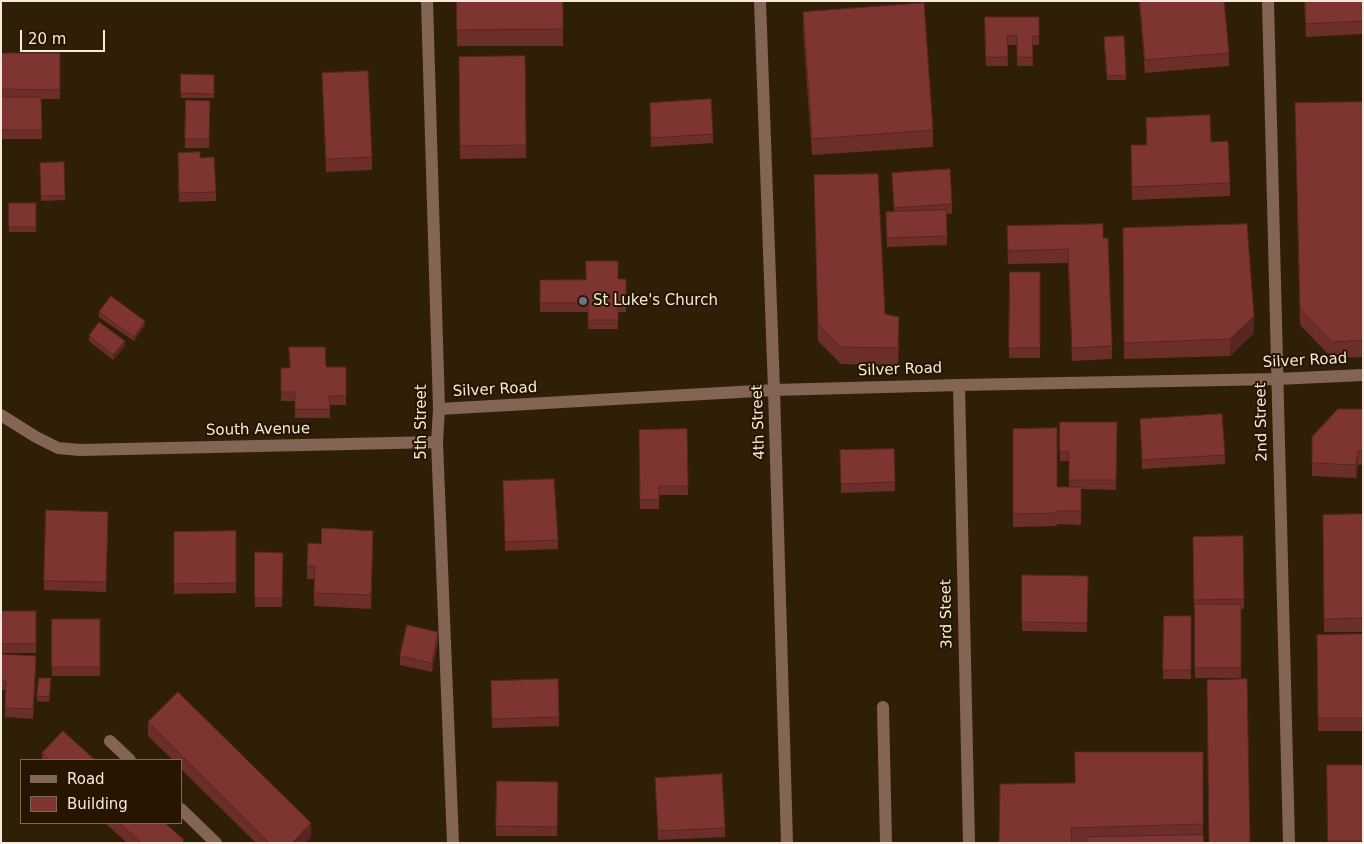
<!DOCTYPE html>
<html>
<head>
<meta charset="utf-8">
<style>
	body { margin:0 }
	#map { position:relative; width:1364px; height:844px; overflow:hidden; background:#301f07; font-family:"DejaVu Sans",sans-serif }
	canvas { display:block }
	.frame { position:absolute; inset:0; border:2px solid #f6eadc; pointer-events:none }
	.legend { position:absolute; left:20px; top:759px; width:162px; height:65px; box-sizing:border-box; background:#261500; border:1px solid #796a58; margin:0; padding:6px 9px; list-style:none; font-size:15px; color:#f6eadc }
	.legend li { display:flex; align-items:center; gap:10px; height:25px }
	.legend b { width:25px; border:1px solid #796a58 }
	.scale { position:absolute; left:20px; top:30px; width:85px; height:22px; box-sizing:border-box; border:2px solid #f6eadc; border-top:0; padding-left:6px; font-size:15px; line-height:18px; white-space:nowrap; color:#f6eadc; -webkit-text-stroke:4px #261500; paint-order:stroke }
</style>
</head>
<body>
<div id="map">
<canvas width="1364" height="844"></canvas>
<div class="frame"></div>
<ul class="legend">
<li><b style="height:6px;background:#836455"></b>Road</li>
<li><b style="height:14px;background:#7e3532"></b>Building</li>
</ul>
<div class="scale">20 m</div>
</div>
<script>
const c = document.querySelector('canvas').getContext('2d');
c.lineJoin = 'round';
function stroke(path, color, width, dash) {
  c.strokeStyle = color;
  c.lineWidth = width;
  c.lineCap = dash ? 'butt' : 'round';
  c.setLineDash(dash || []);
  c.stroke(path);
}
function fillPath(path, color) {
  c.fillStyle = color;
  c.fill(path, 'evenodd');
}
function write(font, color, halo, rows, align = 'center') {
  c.font = font + ' "DejaVu Sans",sans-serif';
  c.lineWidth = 4;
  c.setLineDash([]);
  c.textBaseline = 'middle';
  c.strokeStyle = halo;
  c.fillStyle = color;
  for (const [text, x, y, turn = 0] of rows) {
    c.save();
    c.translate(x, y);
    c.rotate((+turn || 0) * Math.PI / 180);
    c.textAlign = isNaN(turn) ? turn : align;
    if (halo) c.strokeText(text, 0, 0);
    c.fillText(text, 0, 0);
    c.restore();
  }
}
stroke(new Path2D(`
	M883 707 886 843
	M110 741 130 760
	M181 809 216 843`), '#836455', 12);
stroke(new Path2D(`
	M427 1 439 409 437 442 453 843
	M760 1 774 390 787 843
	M1268 1 1289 843
	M959 385 969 843
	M439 409 774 390 959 385 1277 379 1363 375
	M1 415 36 437 58 448 80 450 437 442`), '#836455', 12);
fillPath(new Path2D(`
	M457 1H563V46H457Z
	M1139 1H1224L1229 53V66L1145 73Z
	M1305 1H1363V34L1306 37Z
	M803 12 933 130V147L812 155 803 29Z
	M985 17H1039V45H1032L1033 66H1017V45H1007L1008 66H986Z
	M1124 36 1126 80H1107L1104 42Z
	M1 53H60V99H41L42 139H1Z
	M525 56 526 158 460 159 459 57Z
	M322 73 372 157V170L326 172Z
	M181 74 214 75V98H181Z
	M210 101 209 148H185V139Z
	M1363 102V357L1332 358 1300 325 1295 103Z
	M650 103 713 134V143L651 147Z
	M1146 118 1211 142 1230 183V196L1132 200 1131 145H1146Z
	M200 158 216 192V201L179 202 178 163Z
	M64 162 65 200 41 201 40 163Z
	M892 173 952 204V214H947V245L887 247 886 212H894Z
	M814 175 885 314 899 334 898 365 841 364 818 341Z
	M9 203H36V232H9Z
	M1007 226 1103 238 1112 346V359L1072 361 1068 263 1008 264Z
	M1123 228 1254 333 1230 356 1124 359Z
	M1010 272H1040V358H1009Z
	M626 279V312H618V329H588V312H540V280Z
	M99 312 145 325 134 341 99 317Z
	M89 336 125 346 113 360 89 341Z
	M346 367V405H330V418H295V401H281V368Z
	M1363 409V464L1358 465 1356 478 1312 476V437Z
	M1140 419 1225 455V464L1142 469Z
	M1060 422H1117L1116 490 1081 489V525L1057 524V526L1013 527V429L1057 487H1069V461H1060Z
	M687 429 688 495H659V509H640L639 430Z
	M840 450 895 482V491L841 493Z
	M503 481 558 540V549L505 551Z
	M1363 514V632H1324L1323 515Z
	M108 521 106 592 44 590V581Z
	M236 531V593L174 594V532Z
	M1243 536 1244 609H1241V678H1195V609H1194L1193 537Z
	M321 544H373L371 609 314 606V579H307V566Z
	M255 552 283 553 282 607H255Z
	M1022 575 1088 576 1087 632 1022 631Z
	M1 611H36V653H1Z
	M1164 616H1191V679H1163Z
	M52 619H100V676H52Z
	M1363 634V731H1318L1317 635Z
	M438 641 432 672 400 665V656Z
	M1 654 36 665 33 719 5 717 6 690H1Z
	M51 683 49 702 37 701V696Z
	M491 690 559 717V726L492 728Z
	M148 722 311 837 305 843H256L181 769V760H173L148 736Z
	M1203 752V835L1204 843H999L1075 783Z
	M42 753 95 760H42Z
	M1327 765H1363V843H1328Z
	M655 778 725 828V837L658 840Z
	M497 781 558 782 557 836H496Z
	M105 823H165L184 843H127Z`), '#6c2e2b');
fillPath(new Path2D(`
	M1254 316V333L1230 356V339Z
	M899 317V334L898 365V348Z
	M145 321V325L134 341V337Z
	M125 341V346L113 360V355Z
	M1358 451V465L1356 478V465Z
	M373 531V544L371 609V595Z
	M438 632V641L432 672V663Z
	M36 656V665L33 719V709Z
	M311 823V837L305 843H292Z`), '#582523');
const building = new Path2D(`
	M457 1H563V29L457 30Z
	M1140 1H1224L1229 53 1145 60Z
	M1305 1H1363V21L1306 24Z
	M924 3 933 130 812 139 803 12Z
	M985 17H1039V36H1032L1033 57H1017V35L1007 36 1008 57H986Z
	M1124 36 1126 75 1107 76 1104 37Z
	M1 53H60V90L1 89Z
	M525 56 526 145 460 146 459 57Z
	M368 71 372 157 326 159 322 73Z
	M181 74 214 75V94L181 93Z
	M1 97H41L42 130H1Z
	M711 99 713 134 651 138 650 103Z
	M186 100 210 101 209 139H185Z
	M1363 102V340L1332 342 1300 309 1295 103Z
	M1210 115 1211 142 1228 141 1230 183 1132 187 1131 145H1147L1146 118Z
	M200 152V158L214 157 216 192 179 193 178 153Z
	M64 162 65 196H41L40 163Z
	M950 169 952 204 894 208 892 173Z
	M878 174 885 314 899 317 898 348 841 347 818 324 814 175Z
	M9 203H36V227H9Z
	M946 210 947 236 887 238 886 212Z
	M1103 224V238H1108L1112 346 1072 348 1068 249 1008 251 1007 226Z
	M1247 224 1254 316 1230 339 1124 343 1123 228Z
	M586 261H618V279H626V303H618V320H588V303H540V280H586Z
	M1010 272H1040V348H1009Z
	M111 296 145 321 134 337 99 312Z
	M99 322 125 341 113 355 89 336Z
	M289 347H325L326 367H346V396H329L330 409H295V392H281V368H290Z
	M1338 409H1363V451H1358L1356 465 1312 463V437Z
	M1222 414 1225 455 1142 460 1140 419Z
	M1060 422H1117L1116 480H1069V452H1060Z
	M1057 428V487H1081V511H1057V513L1013 514V429Z
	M687 429 688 486H659V500H640L639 430Z
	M894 449 895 482 841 484 840 450Z
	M554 479 558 540 505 542 503 481Z
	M46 510 108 512 106 582 44 581Z
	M1363 514V618L1324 619 1323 515Z
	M322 528 373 531 371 595 314 593 315 566H307L308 543 321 544Z
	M236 531V583L174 584V532Z
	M1243 536 1244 599 1194 600 1193 537Z
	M255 552 283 553 282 598H255Z
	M1022 575 1088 576 1087 623 1022 622Z
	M1195 604H1241V668H1195Z
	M1 611H36V644H1Z
	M1164 616H1191V670H1163Z
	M52 619H100V667H52Z
	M407 625 438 632 432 663 400 656Z
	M1363 634V718H1318L1317 635Z
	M1 654 36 656 33 709 5 708 6 681H1Z
	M39 678H51L49 697 37 696Z
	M558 679 559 717 492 719 491 681Z
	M1247 679 1250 843H1209L1207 680Z
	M178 692 311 823 292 843H269L148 722Z
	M63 731 95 760H50L42 753Z
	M1075 752H1203V824L1071 828 1072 843H999L1000 784 1075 783Z
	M1327 765H1363V841H1328Z
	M722 774 725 828 658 831 655 778Z
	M497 781 558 782 557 827 496 826Z
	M120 823H165L184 840 182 843H142Z
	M1203 835 1204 843H1087V837Z`);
fillPath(building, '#7e3532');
stroke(building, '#582523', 1);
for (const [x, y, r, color] of [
	[583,301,5,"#6b7280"]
]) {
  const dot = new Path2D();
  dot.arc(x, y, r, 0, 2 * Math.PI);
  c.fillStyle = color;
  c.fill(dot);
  stroke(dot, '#261500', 2);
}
write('15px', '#f6eadc', '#261500', [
	["St Luke's Church",593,301]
], 'left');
write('15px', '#f6eadc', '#261500', [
	["Silver Road",1305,361,-3],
	["Silver Road",900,370,-2],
	["Silver Road",495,390,-3],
	["5th Street",422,422,-90],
	["4th Street",759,422,-92],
	["2nd Street",1262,422,-91],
	["South Avenue",258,430,-1],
	["3rd Steet",947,614,-91]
]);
</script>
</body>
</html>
